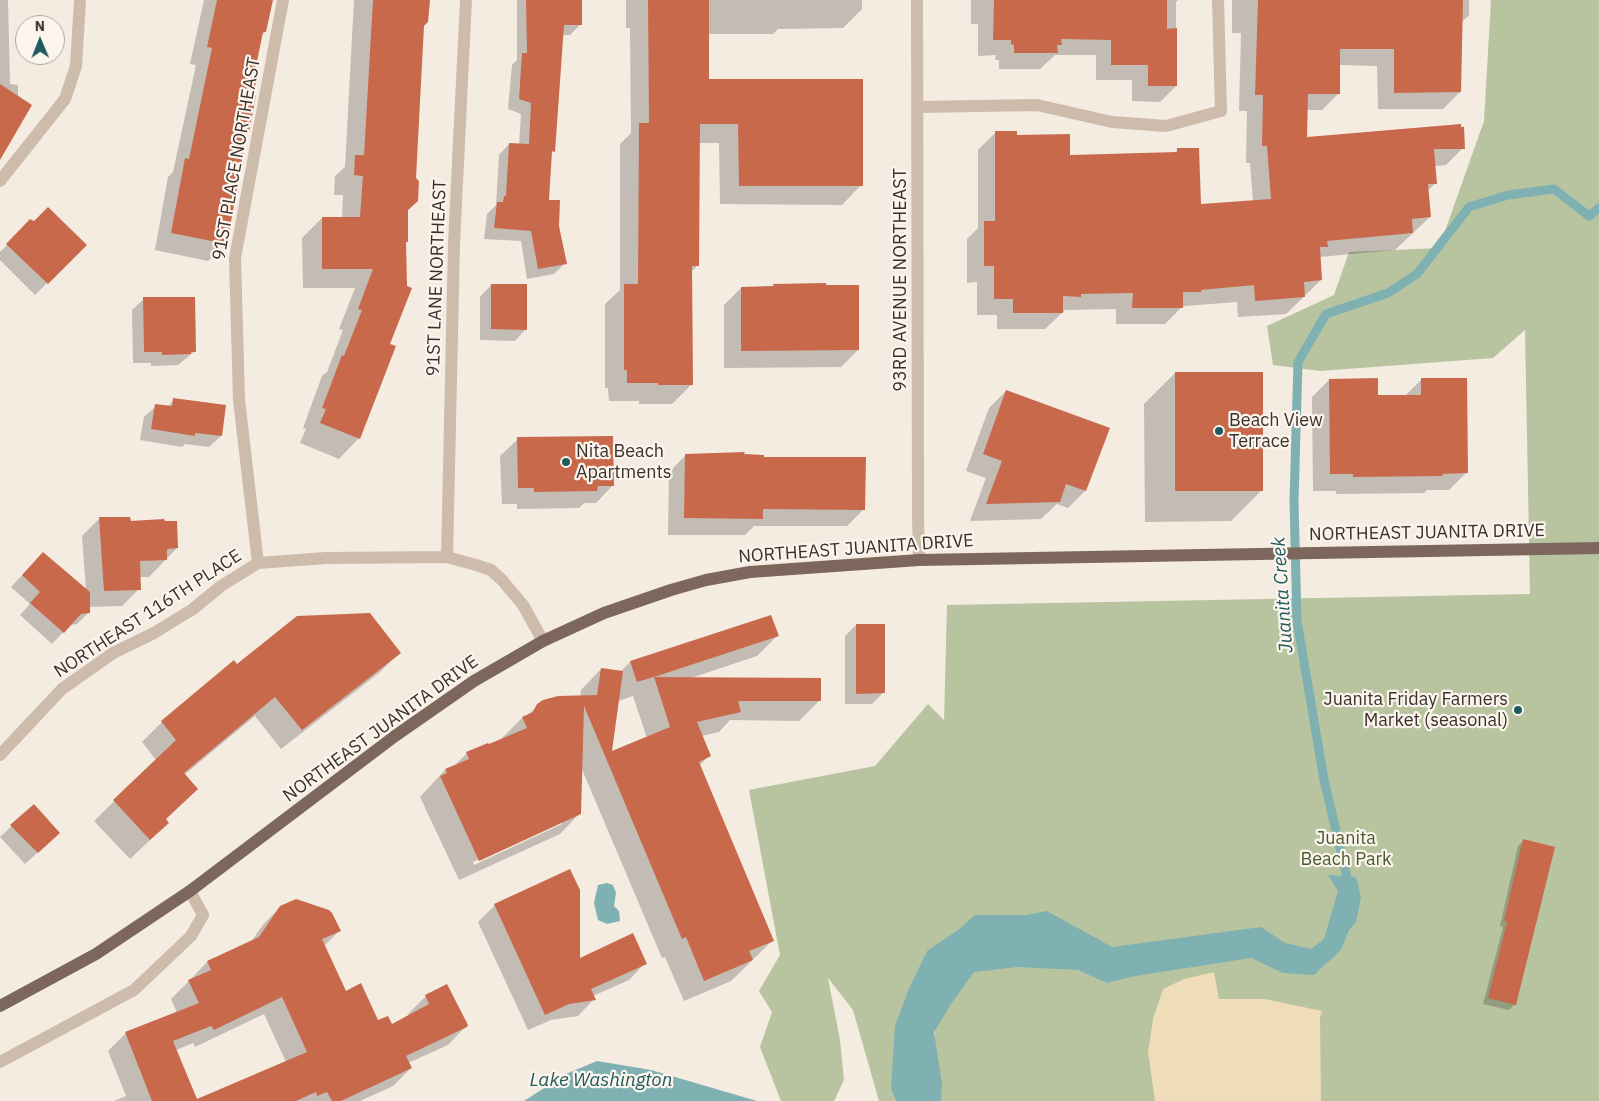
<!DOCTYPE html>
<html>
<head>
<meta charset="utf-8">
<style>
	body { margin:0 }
	#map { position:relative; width:1599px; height:1101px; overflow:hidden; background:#f4ebe1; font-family:"IBM Plex Sans",sans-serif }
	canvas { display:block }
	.north { position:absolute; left:15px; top:15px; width:50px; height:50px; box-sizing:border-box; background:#fbf5ee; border:1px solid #aea6a0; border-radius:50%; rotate:359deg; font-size:14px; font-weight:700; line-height:20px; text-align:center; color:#3b302b }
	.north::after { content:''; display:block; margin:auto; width:18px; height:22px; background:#1f5a5e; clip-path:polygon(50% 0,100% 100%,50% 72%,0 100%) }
</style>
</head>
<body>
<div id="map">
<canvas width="1599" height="1101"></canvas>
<div class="north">N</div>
</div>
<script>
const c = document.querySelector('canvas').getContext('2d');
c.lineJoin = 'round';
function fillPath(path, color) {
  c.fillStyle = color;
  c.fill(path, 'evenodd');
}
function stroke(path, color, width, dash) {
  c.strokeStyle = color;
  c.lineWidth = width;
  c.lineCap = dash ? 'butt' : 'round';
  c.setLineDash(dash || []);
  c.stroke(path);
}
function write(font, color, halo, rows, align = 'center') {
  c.font = font + ' "IBM Plex Sans",sans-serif';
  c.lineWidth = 4.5;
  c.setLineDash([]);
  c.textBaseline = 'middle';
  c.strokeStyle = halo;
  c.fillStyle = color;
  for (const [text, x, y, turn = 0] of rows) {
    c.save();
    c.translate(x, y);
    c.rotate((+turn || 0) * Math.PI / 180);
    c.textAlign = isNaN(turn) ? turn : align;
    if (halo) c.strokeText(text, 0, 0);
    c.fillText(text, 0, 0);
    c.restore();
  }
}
fillPath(new Path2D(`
	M1491 0H1599V1101H933L937 945 927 952 910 986 891 1089 896 1101H879L853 1010 828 978 840 1040 844 1080 834 1101H781L760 1047 772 1012 759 991 780 955 749 790 875 766 928 704 944 720 947 605 1530 594 1525 330 1493 358 1320 371 1273 365 1267 326 1334 295 1349 252 1439 248 1484 121Z`), '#b8c4a0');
fillPath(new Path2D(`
	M1214 972 1219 999H1265L1322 1011 1320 1017 1321 1101H1155L1148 1052 1153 1019 1163 989 1184 979Z`), '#efdcb8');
fillPath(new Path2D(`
	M1328 875 1356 877 1361 897 1356 922 1349 930 1341 950 1314 975 1283 973 1251 958 1135 976 1107 983 1078 970 1018 967 974 972 951 1004 934 1032 942 1084 941 1101H896L891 1089 895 1026 910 986 927 951 958 930 975 915H1026L1047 911 1112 947 1261 927 1285 943 1311 949 1324 939 1338 891Z
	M607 883 613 885 616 893 614 906 619 911 620 921 607 924 598 920 594 903 598 885Z
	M597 1061 651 1070 757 1101H524L566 1074Z`), '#7fb0b2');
fillPath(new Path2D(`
	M0 0H8L10 84 18 85V97L0 152Z
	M204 0H272L265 32 261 36 252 82 248 132 246 133 226 243 208 261 155 250 168 177 173 172 196 65 190 64Z
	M354 0H428L422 26 407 210V241L405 243 388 344 394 347 358 439 339 459 300 443 306 429 303 428 322 376 327 372 343 330 339 329 355 288H303L302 238 322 218H342L343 195H334L335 176 345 167Z
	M517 0H581V24L570 35H562L553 151 551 154 548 201 557 226 565 263 554 274 527 279 521 241 484 239 487 214 496 205 499 155 509 144 519 145 521 114 508 109 512 65 517 60Z
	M626 0H862V9L843 28 778 29 773 34H708V81L861 185 842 205 720 204 719 143H699L698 265 691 272V385L672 404H639V401H609L608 388H605V304L620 290V144L631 133 630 28H626Z
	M971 0H1178L1176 2V86L1160 102 1132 101V80H1096V55H1055L1040 69H999V60H995L996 55 978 56V24H971Z
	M1232 0H1469V15L1461 23 1460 92 1443 109H1378L1377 66 1339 65V93L1322 110H1307L1306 138 1463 148 1446 165 1434 166 1436 183 1427 191 1430 217 1395 250 1319 257 1321 280 1286 314 1238 317 1237 302 1185 306 1181 308 1165 324H1116V309L1065 310 1045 329H997V315H977V282L967 283V239L978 228V150L995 133 1016 136 1069 156 1173 154 1178 150 1200 206 1253 202 1250 163H1246L1247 111H1239L1241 33H1232Z
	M31 221 85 245 35 295 0 260V252Z
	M491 285 526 329 515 341 480 340V297Z
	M774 285 858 350 841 367 724 368V305L741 288H771Z
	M144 299 195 351 178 365 151 366V363H133L132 310Z
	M1175 373 1262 490 1231 521 1145 522 1144 404Z
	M1329 380 1377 397 1405 396 1421 380 1466 473 1449 490H1427L1424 493 1336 494V491H1313L1312 397Z
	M1006 391 1085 491 1068 508 1057 504 1041 519 970 521 986 478 966 471 989 408Z
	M174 400 221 436 209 447 185 444 182 447 140 440 144 417 156 406 167 407Z
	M518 439 613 485 596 503H584L579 508 517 509V504H502L500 456Z
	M686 455H743L762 458 864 509 847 526H754L745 535H668L669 472Z
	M99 519 130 523 177 548 149 577H139V589L122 606 89 607V612L77 624 70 625 52 644 20 615 30 604 11 587 43 553 86 590 82 536Z
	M771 616 777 636 757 656 691 678 820 700 799 721 730 720 719 732 701 736 709 756 699 766 773 940 731 981 684 1001 665 957 662 958 581 767 580 813 560 834 459 880 420 797 445 770 453 767 467 753 503 740 502 738 522 718 528 715 538 705 580 697 581 690 601 669 620 672 630 662ZM633 696 647 738 610 753 618 701ZM562 821V824L474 865 473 862Z
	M856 625 883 693 872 704H845V636Z
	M399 653 379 673 281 749 255 716 184 775 165 820 168 823 130 859 94 821 156 760 142 742 162 722 237 666Z
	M34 806 47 844 25 864 0 837Z
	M1524 841 1515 1004 1509 1010 1483 1004 1503 927 1500 926 1518 846Z
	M495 905 579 960 645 963 629 980 593 996 594 999 578 1016 551 1020 528 1030 478 922Z
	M280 907 339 931 324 946 345 992 378 1022 391 1025 409 1016 408 1014 426 996 466 1026 448 1045 408 1063 411 1068 393 1086 360 1101H114L126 1096 108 1051 126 1033 177 1013 171 999 190 980 207 962 251 942 262 926ZM264 1014 286 1062 196 1101 176 1050 193 1043 195 1047Z`), '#0003');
stroke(new Path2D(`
	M1349 886 1324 780 1297 621 1294 501 1298 362 1326 314 1388 293 1417 274 1469 207 1508 195 1554 189 1589 216 1599 208`), '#7fb0b2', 9);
fillPath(new Path2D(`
	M217 0H273L266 32H263L253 81H256L254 94 256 95 249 132H247L227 244 171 233 185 158 189 159 212 48 207 47Z
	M373 0H430L428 22 424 26 416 178 419 181 418 201 408 210V242H406L407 286 412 288 390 344 396 346 360 439 320 423 326 409 322 408 342 355 344 356 362 310 358 309 373 269H322V217H360L363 176 354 175 355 155H364Z
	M526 0H582V25H564L555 152 552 151 549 200H560L559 226 567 264 538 269 531 231 494 228 497 202H503L504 196H506L509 143 529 144 531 103 519 99 522 53H527Z
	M648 0H709V79H863V186H739L738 124H700L699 266H692L693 385H658V383H627V370H624V284H638L639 123H649Z
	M994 0H1167V29L1177 28V86H1148V65H1111V40L1061 39 1062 45H1057L1058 53H1014V45L1011 44V40H993Z
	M1258 0H1463L1461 92 1394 93V49H1340V94H1308L1307 137 1461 124V127H1464L1465 149H1434L1437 184H1428L1431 217 1412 219 1413 233 1327 241 1328 247H1320L1322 280 1304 282 1305 297 1255 301 1254 285 1201 290V292H1183V308H1132L1133 293 1081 294V297L1063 296V313H1013V299H994V266H984V221H995V131H1017V135L1070 134V155L1177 152V148H1199L1201 204 1271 199 1267 146H1262L1263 95H1255Z
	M0 84 32 105 0 160Z
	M48 207 87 245 48 284 6 244 30 219 34 221Z
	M826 283V285H859V350L741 351V287L774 286 773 284Z
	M491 284H527V330L491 329Z
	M143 297H195L196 352H191V354L162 355V352H144Z
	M1175 372H1263V491H1175Z
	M1378 378V395H1421V378H1467L1468 473 1442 474 1443 476 1353 477V474H1330L1329 379Z
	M1006 390 1110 428 1086 491 1066 484 1060 502 986 504 1002 461 983 454Z
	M173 398 226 405 222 436 195 433V436L151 429 155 404 172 406Z
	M613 436 614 486H598L597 491 534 492V488H518L517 437Z
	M745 452 744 454 764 455V457H866L865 510 763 509V519L684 518 685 454Z
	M99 517H130L131 521 164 519 165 521H177L178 548 167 549V560L140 561 141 590 104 591Z
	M43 552 90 592V613L81 614 64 633 30 603 40 592 22 575Z
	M370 613 401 653 302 730 275 697 184 773 198 789 166 819 169 823 150 840 113 800 176 740 161 721 234 660 237 664 297 616Z
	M771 615 779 636 654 677 821 678V701H738L741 712 697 722 711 756 699 762 774 941 749 951 753 960 704 981 686 937 682 939 584 706 581 814 479 861 440 776 447 773 445 769 469 759 466 752 488 743 489 744 527 728 522 717 533 712 537 704 543 700 558 696 597 695 601 668 623 671 612 751 670 727 654 677 637 682 630 661Z
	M856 624H885V693L856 694Z
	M34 804 60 833 38 853 10 825Z
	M1523 839 1555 847 1516 1005 1488 998 1507 922 1504 921Z
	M570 869 580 890V958L633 933 647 964 591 989 596 1000 569 1004 545 1015 494 904Z
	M296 899 329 910 332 913 341 931 322 939 346 991 361 983 378 1020 388 1016 392 1024 429 1004 425 995 447 984 468 1025 467 1027 406 1056 412 1068 341 1101H332L327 1092 317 1096 316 1092 296 1101H152L125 1032 199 1003 188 980 211 970 207 961 259 937 280 906ZM282 997 307 1052 197 1099 173 1041 211 1026 214 1030Z`), '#c8694b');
stroke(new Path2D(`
	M917 0 918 516 919 560
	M918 107 1037 105 1112 122 1166 126 1221 111 1218 0
	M0 181 65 99 76 66 80 0
	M447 557 454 244 466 0
	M258 563 239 400 235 258 283 0
	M0 755 62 689 113 653 154 633 193 609 221 586 258 563 326 558 447 557 476 565 491 570 502 580 523 605 543 641
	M0 1062 134 990 191 936 203 915 190 891`), '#cdbbac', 12);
stroke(new Path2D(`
	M0 1006 96 954 190 891 395 736 474 681 543 641 604 613 671 590 706 580 750 572 919 560 1599 548`), '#7d675c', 12);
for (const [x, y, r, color] of [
	[1219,431,5,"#1f5a5e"],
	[566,462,5,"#1f5a5e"],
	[1518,710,5,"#1f5a5e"]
]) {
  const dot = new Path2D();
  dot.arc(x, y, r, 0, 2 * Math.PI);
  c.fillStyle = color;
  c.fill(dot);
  stroke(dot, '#fbf5ee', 2);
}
write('18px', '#3b302b', '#fbf5ee', [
	["91ST PLACE NORTHEAST",237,159,-80],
	["91ST LANE NORTHEAST",437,278,-88],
	["93RD AVENUE NORTHEAST",901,280,-90],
	["NORTHEAST JUANITA DRIVE",1427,533,-1],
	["NORTHEAST JUANITA DRIVE",856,549,-4],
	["NORTHEAST 116TH PLACE",148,614,-33],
	["NORTHEAST JUANITA DRIVE",381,729,-36]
]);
write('18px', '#3b302b', '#fbf5ee', [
	["Beach View",1229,421],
	["Terrace",1229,442],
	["Nita Beach",576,452],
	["Apartments",576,473],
	["Juanita Friday Farmers",1508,700,"right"],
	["Market (seasonal)",1508,721,"right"]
], 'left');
write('18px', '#4a5a2e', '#fbf5ee', [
	["Juanita",1346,839],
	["Beach Park",1346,860]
]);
write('italic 19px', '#1f5a5e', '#fbf5ee', [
	["Juanita Creek",1283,595,-94],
	["Lake Washington",601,1081]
]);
</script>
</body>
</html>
